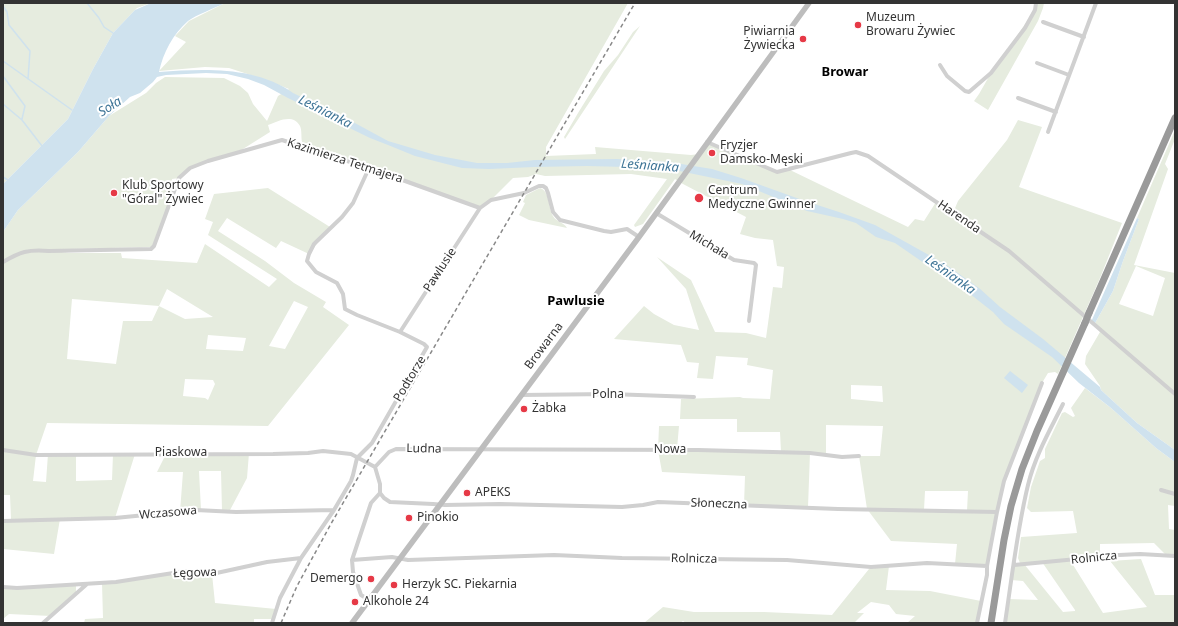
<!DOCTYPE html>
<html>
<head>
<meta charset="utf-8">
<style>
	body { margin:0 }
	#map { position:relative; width:1178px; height:626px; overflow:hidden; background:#fff; font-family:"Noto Sans",sans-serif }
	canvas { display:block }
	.frame { position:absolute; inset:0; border:4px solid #333; pointer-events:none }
</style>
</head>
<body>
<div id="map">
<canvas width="1178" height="626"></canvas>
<div class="frame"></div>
</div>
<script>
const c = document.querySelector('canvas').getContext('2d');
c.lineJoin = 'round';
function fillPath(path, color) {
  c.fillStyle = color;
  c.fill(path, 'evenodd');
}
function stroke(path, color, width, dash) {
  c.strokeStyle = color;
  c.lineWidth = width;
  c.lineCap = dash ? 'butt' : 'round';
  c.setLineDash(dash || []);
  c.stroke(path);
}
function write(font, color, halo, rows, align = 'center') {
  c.font = font + ' "Noto Sans",sans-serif';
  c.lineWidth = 4;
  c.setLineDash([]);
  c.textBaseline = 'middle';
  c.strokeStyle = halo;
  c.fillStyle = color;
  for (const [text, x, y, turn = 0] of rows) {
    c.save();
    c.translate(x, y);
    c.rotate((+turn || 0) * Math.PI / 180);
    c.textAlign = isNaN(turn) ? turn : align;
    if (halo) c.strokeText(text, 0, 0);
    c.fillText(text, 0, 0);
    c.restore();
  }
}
fillPath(new Path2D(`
	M3 3H151L137 8 113 33 93 69 68 119 3 184Z
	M225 3H628L546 147V156L596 154 595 147 691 155 699 154 707 142 777 172 790 170 908 227 915 219 924 221 936 202 953 213 958 201 1007 140 1018 120 1042 127 1019 187 1122 223 1100 278 1058 374 1055 372 1048 373 1042 383 1004 481 987 566 955 564 957 544 891 541 867 509 859 456H880L883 426 826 425V454L810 453 808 507 744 505 745 476 662 472 658 450 659 426H679L677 449 781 452 780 432H737V419H680L681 399 740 397 743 398 770 399 773 370 747 365 748 358 716 356 713 379 697 378 699 363 687 362 681 345 614 339 644 306 654 314 674 325 699 330 686 289 657 257 691 280 715 332 746 333 766 338 773 287 782 288 784 267 777 266 773 240 755 238 740 234 746 217 683 184 675 179 643 224 635 227 634 225 667 179 631 174 545 176 536 174 528 177 513 178 491 200 480 208 311 150 302 142C301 137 302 130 300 126 293 113 278 121 268 125L270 132 235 154 190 168 179 178 172 179V184L175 186 153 246 151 247 70 249 52 251 70 253H121L122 258 197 263 205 244 269 287 277 279 208 235 213 222 205 219 214 194 268 188 330 227 309 254 281 241 276 248 227 218 218 231 265 261 294 283 326 302 323 307 349 325 268 426 47 423 36 455 33 481 46 482 48 454H76V481L112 480 113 454H135L115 518 60 519 54 554 3 549V522L11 520 10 495H3V232L18 210 78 152 109 116 146 93 156 83 165 77 224 78 240 86 248 93 253 104 267 121 278 96 289 89 266 80 229 68 205 67 159 71 186 42 175 36 189 21ZM167 289 213 317 185 319 159 306ZM72 299 159 306 152 321H123L116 364 67 359ZM294 301 308 307 285 349 269 346ZM208 335 246 338 243 351 206 349ZM185 379 213 380 215 384 208 400 205 398 183 396ZM851 385 882 386 883 402 851 399ZM925 491H968L967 511 924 510Z
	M1036 3H1044L1043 8 1038 21 988 110 974 101 979 94 991 73 1035 10Z
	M640 26 565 139 564 137 578 113 604 71 618 55 633 32Z
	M1175 130V139L1165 164 1168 169 1134 265 1175 273V450L1137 423 1101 390 1100 386 1085 364 1086 356 1100 332 1094 325 1113 291 1123 261 1139 219 1137 218ZM1136 266 1165 278 1153 316 1119 304Z
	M540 188C550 191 548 208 553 216 556 222 564 222 567 228L529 220 519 215 525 203 523 202 526 195Z
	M1085 388 1111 408 1156 448 1175 462V506L1168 505 1169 529 1175 530V555L1165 554 1154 543 1100 544V556L1070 560 1103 613 1147 607 1110 561 1141 559 1155 595H1175V623H1005L1008 599 1038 600 1023 581 1011 580 1014 565 1020 563 1018 558 1021 537 1077 533 1073 511 1031 512 1027 508 1031 487 1040 461 1045 458V449L1062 413 1065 412 1073 417 1075 416 1071 408ZM1042 562 1075 610V611L1063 612 1024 564Z
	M249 453 247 478 229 512 222 511 221 471H199L201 510 180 512 183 472H157L166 454Z
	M889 566 886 590 930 591 981 601 977 623H907L915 616 896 614 889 605 871 602 857 613H864L854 623H686L683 621 680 623H644L663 607 694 612H764L832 615 869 569Z
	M186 571 212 574 215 603 276 609 273 619H254V623H84L85 619 103 618 102 583Z
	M76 585V595L51 616 9 614 3 619V588Z`), '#e6ecdf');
fillPath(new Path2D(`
	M151 3H225C215 8 196 15 188 21 173 34 163 53 159 72 204 69 255 66 293 93L353 122 388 141 435 155 477 163H507L535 160 617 159 669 162 712 169 741 178 805 201 839 212 875 225 945 264 979 288 1000 307 1043 339 1100 387 1101 390 1137 423 1175 450V462L1156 448 1111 408 1079 383 1052 357 1004 324 993 312 951 279 924 263 895 243 876 237 856 223 843 219 807 211 742 184 665 168 587 166 534 167 489 169 462 168 415 156 388 145 370 138 288 98 264 85 248 79 227 74 206 73 166 75 157 77 153 82 140 93 130 97 109 116 78 152 18 210 3 232V184L68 119 93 69 113 33 135 10Z
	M1137 218 1139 219 1123 261 1113 291 1094 325 1091 322Z
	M1010 371 1028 385 1022 393 1004 378Z`), '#cfe2ee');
stroke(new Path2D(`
	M87 3 99 18 104 27 113 33
	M3 6 7 12 9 25 30 51 28 79
	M3 61 72 110
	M3 76 25 106 22 119
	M3 104 22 120 42 146
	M3 177 8 180`), '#cfe2ee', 1.5);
stroke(new Path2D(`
	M1043 22 1084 37
	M1037 63 1069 75
	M940 65 947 76 965 91 969 92 991 73 1025 28 1035 10 1036 3
	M1018 98 1056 112
	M1048 132 1096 3
	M707 142 777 172 851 153 856 152 868 156 1009 251 1175 394
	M656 213 734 260 754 263 756 265 749 321
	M3 262C20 252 28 249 49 251L151 249 154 246 179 178 190 168 208 161 282 140 369 168 480 208 491 200 524 193 539 186H543L546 188 548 193 553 212 560 220 604 231 611 232 627 229 639 237
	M400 332 480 208
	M521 395 610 394 694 397
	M3 450 36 455 273 454 308 453 323 451 351 454 375 467 380 484V493L371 503 352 560 353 572 361 595 369 600
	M375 467 389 452 396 449 698 450 810 453 842 457 859 456
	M1161 490 1175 494
	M380 493 384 498 390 502 433 504 445 505 500 504 622 507 643 505 658 502 838 509 997 512
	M3 521 115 518 196 510 236 512 334 510
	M352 560 392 557 408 560 554 555 622 558 787 560 871 567 927 563 987 566
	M1014 565 1119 555 1140 554 1175 556
	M3 587 17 588 116 582 186 571 212 574 267 562 301 558
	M43 623 87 584
	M272 623 280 598 301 558 334 510 351 481 353 475 357 458 372 443 427 347 424 344 400 332 357 315 345 309 343 294 337 283 316 272 307 261 309 254 314 244 342 217 353 203 369 168
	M977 623 987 575V566L997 512 1004 481 1042 383
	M1005 623C1012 577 1017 530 1028 485 1035 456 1050 430 1063 404`), '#d0d0d0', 4);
stroke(new Path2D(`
	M352 623 639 237 809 3`), '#bdbdbd', 5.5);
stroke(new Path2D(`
	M1089 313 1175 118
	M991 623 1004 540 1011 506 1022 469 1037 431 1085 323`), '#9a9a9a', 7);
stroke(new Path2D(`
	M281 623 297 586 332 522 635 3`), '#888', 1.5, [4, 3]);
stroke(new Path2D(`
	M1085 323 1089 313`), '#9a9a9a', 7);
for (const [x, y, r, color] of [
	[858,25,4,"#e63946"],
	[803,39,4,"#e63946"],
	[712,153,4,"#e63946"],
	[114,193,4,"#e63946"],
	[699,198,5,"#e63946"],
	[524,409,4,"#e63946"],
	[467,493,4,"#e63946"],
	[409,518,4,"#e63946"],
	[371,579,4,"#e63946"],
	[394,585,4,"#e63946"],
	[355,602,4,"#e63946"]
]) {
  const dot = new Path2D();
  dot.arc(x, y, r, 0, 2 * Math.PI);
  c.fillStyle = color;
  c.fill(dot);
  stroke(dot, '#fff', 1.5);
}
write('12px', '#333', '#fff', [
	["Muzeum",866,18],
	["Browaru Żywiec",866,32],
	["Piwiarnia",795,32,"right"],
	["Żywiecka",795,46,"right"],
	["Fryzjer",720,146],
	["Damsko-Męski",720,160],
	["Klub Sportowy",122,186],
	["\"Góral\" Żywiec",122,200],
	["Centrum",708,191],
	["Medyczne Gwinner",708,205],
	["Żabka",532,409],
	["APEKS",475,493],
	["Pinokio",417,518],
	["Demergo",363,579,"right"],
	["Herzyk SC. Piekarnia",402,585],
	["Alkohole 24",363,602]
], 'left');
write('12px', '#333', '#fff', [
	["Kazimierza Tetmajera",345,161,18],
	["Harenda",959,217,34],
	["Michała",709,245,31],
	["Pawlusie",440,270,-57],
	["Browarna",544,346,-53],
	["Podtorze",410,379,-59],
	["Polna",608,395],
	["Ludna",424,449,1],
	["Nowa",670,450],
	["Piaskowa",181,453],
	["Słoneczna",719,504,2],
	["Wczasowa",168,513,-5],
	["Rolnicza",1094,558,-6],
	["Rolnicza",694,559,1],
	["Łęgowa",195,573,-2]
]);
write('bold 13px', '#000', '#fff', [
	["Browar",845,72],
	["Pawlusie",576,301]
]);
write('italic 13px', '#3f7597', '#fff', [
	["Soła",110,107,-33],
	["Leśnianka",325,112,27],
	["Leśnianka",650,166,4],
	["Leśnianka",950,275,35]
]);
</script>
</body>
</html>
